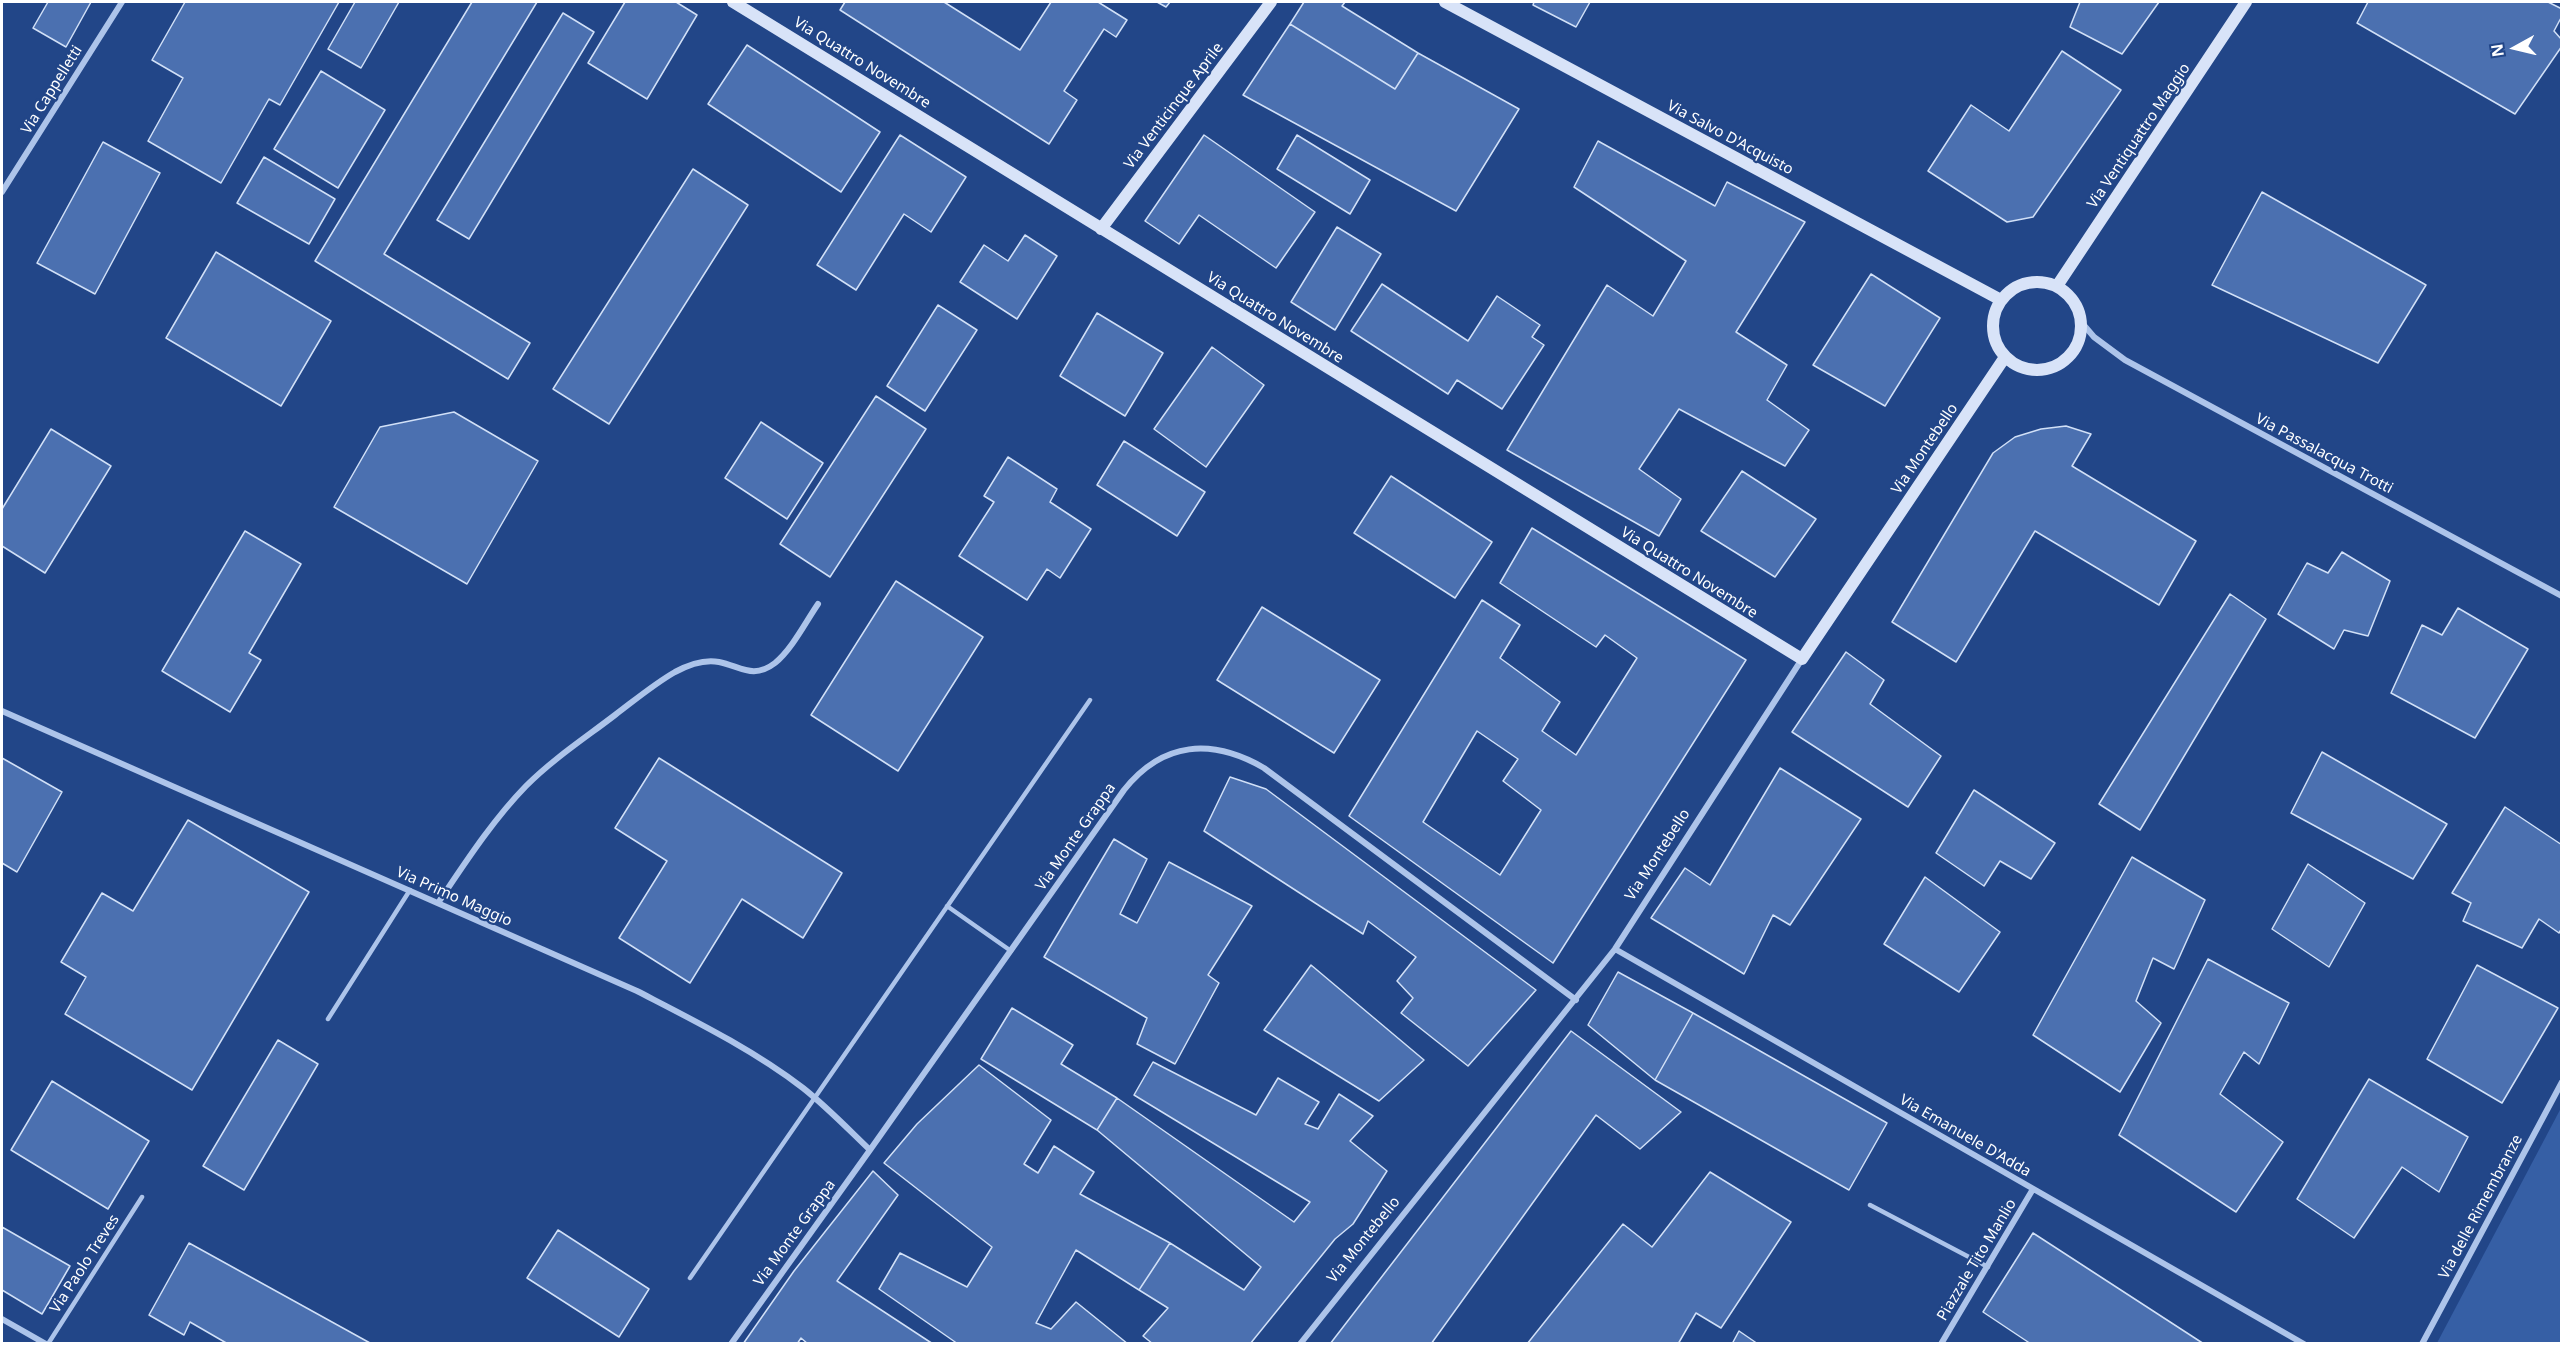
<!DOCTYPE html>
<html>
<head>
<meta charset="utf-8">
<style>
	body { margin:0 }
	#map { position:relative; width:2563px; height:1345px; overflow:hidden; background:#224688; font-family:"Noto Sans",sans-serif }
	canvas { display:block }
	.frame { position:absolute; inset:0; border:3px solid #fff; pointer-events:none }
	.north { position:absolute; left:2485px; top:18px; width:60px; height:60px; -webkit-text-stroke:4px #224688; paint-order:stroke; rotate:262deg; font-size:16px; font-weight:700; line-height:24px; text-align:center; color:#fff }
	.north::after { content:''; display:block; margin:auto; width:21px; height:27px; background:#fff; clip-path:polygon(50% 0,100% 100%,50% 72%,0 100%) }
</style>
</head>
<body>
<div id="map">
<canvas width="2563" height="1345"></canvas>
<div class="frame"></div>
<div class="north">N</div>
</div>
<script>
const c = document.querySelector('canvas').getContext('2d');
c.lineJoin = 'round';
function fillPath(path, color) {
  c.fillStyle = color;
  c.fill(path, 'evenodd');
}
function stroke(path, color, width, dash) {
  c.strokeStyle = color;
  c.lineWidth = width;
  c.lineCap = dash ? 'butt' : 'round';
  c.setLineDash(dash || []);
  c.stroke(path);
}
function write(font, color, halo, rows, align = 'center') {
  c.font = font + ' "Noto Sans",sans-serif';
  c.lineWidth = 4.5;
  c.setLineDash([]);
  c.textBaseline = 'middle';
  c.strokeStyle = halo;
  c.fillStyle = color;
  for (const [text, x, y, turn = 0] of rows) {
    c.save();
    c.translate(x, y);
    c.rotate((+turn || 0) * Math.PI / 180);
    c.textAlign = isNaN(turn) ? turn : align;
    if (halo) c.strokeText(text, 0, 0);
    c.fillText(text, 0, 0);
    c.restore();
  }
}
fillPath(new Path2D(`
	M2561 1108V1343H2437Z`), '#365fa5');
const building = new Path2D(`
	M48 2H91L66 47 33 28Z
	M185 2H339L280 105 269 99 221 183 148 141 183 78 152 60Z
	M355 2H399L361 68 328 49Z
	M472 2H537L384 254 530 343 508 379 315 261Z
	M625 2H676L697 15 647 99 588 63Z
	M845 2H944L1020 50 1051 2H1098L1127 20 1116 37 1104 29 1064 91 1077 100 1049 144 840 10Z
	M1157 2H1170L1166 7Z
	M1304 2H1345L1342 6 1418 53 1395 89 1290 24Z
	M1534 2H1590L1576 27 1533 5Z
	M2080 2H2159L2122 54 2070 27Z
	M2368 2H2548L2562 9V16L2554 31 2562 40V46L2515 114 2357 23Z
	M563 13 594 32 469 239 437 220Z
	M1290 24 1395 89 1418 53 1519 109 1456 211 1243 95Z
	M747 45 880 132 841 192 708 104Z
	M2062 51 2121 90 2033 217 2007 222 1928 171 1971 105 2009 131Z
	M321 71 385 110 338 188 274 149Z
	M900 135 966 177 931 232 904 214 856 290 817 265Z
	M1204 135 1315 212 1276 268 1199 215 1179 244 1145 221Z
	M1297 135 1370 180 1350 214 1277 169Z
	M1598 141 1715 206 1727 182 1805 222 1736 332 1787 365 1767 400 1809 430 1785 466 1679 409 1639 469 1681 499 1659 536 1507 450 1607 285 1653 316 1686 261 1574 187Z
	M103 142 160 173 95 294 37 263Z
	M264 157 335 199 309 244 237 203Z
	M693 169 748 205 609 424 553 389Z
	M2262 192 2426 285 2378 363 2212 285Z
	M1337 227 1381 254 1335 330 1291 302Z
	M1025 235 1057 256 1017 319 960 282 984 245 1008 261Z
	M216 252 331 321 281 406 166 338Z
	M1871 274 1940 318 1885 406 1813 365Z
	M1382 284 1468 341 1497 296 1540 325 1532 337 1544 345 1502 409 1457 380 1448 394 1351 331Z
	M938 305 977 330 925 411 887 386Z
	M1097 313 1163 353 1125 416 1060 376Z
	M1212 347 1264 385 1206 467 1154 429Z
	M876 396 926 429 830 577 780 544Z
	M454 412 538 461 467 584 334 507 380 427Z
	M761 422 823 463 787 519 725 478Z
	M2066 426 2091 434 2072 466 2196 541 2159 605 2035 531 1956 662 1892 622 1993 453 2015 437 2041 429Z
	M51 429 111 466 45 573 2 546V509Z
	M1124 441 1205 492 1177 536 1097 485Z
	M1008 457 1057 489 1050 502 1091 529 1060 578 1047 569 1027 600 959 556 994 502 984 496Z
	M1742 471 1816 519 1775 577 1701 531Z
	M1391 476 1492 542 1455 598 1354 533Z
	M1532 528 1746 660 1553 963 1349 816 1482 600 1520 625 1500 658 1560 702 1542 731 1576 755 1637 658 1605 635 1596 647 1500 583ZM1477 731 1518 759 1503 781 1541 810 1500 875 1423 822Z
	M245 531 301 564 249 653 261 660 230 712 162 671Z
	M2342 552 2390 581 2368 636 2344 630 2334 649 2278 614 2307 563 2328 573Z
	M896 581 983 637 898 771 811 715Z
	M2230 594 2266 619 2140 830 2099 804Z
	M1262 607 1380 680 1334 753 1217 680Z
	M2458 608 2528 649 2475 738 2391 693 2422 625 2442 635Z
	M1846 652 1884 680 1870 704 1941 756 1908 807 1792 732Z
	M2322 752 2447 824 2413 879 2291 813Z
	M2 758 62 792 17 872 2 863Z
	M659 758 842 873 803 938 742 899 690 983 619 938 667 861 615 828Z
	M1780 768 1861 819 1790 925 1773 915 1744 974 1651 918 1685 868 1710 885Z
	M1230 777 1266 789 1536 990 1468 1066 1401 1013 1413 998 1397 981 1416 957 1368 921 1363 934 1204 831Z
	M1974 790 2055 843 2031 879 2000 861 1984 886 1936 853Z
	M2505 807 2562 845V928L2559 933 2539 919 2522 948 2463 921 2471 903 2452 893Z
	M188 820 309 892 192 1090 65 1014 86 977 61 962 102 893 133 911Z
	M1114 839 1147 859 1120 914 1137 923 1169 862 1252 906 1208 975 1219 983 1175 1064 1137 1044 1147 1018 1044 957Z
	M2132 857 2205 900 2174 969 2153 958 2136 1001 2161 1023 2120 1092 2033 1035Z
	M2308 864 2365 903 2329 967 2272 929Z
	M1925 877 2000 932 1959 992 1884 944Z
	M2208 959 2289 1003 2259 1064 2244 1052 2220 1094 2283 1142 2236 1212 2119 1135Z
	M1311 965 1424 1060 1379 1101 1264 1030Z
	M2477 965 2558 1008 2502 1103 2427 1059Z
	M1618 972 1693 1013 1655 1080 1588 1025Z
	M1012 1008 1073 1045 1061 1064 1117 1098 1097 1130 981 1059Z
	M1693 1013 1887 1123 1849 1190 1655 1080Z
	M1571 1031 1681 1112 1640 1149 1596 1115 1431 1344H1330Z
	M278 1040 318 1064 244 1190 203 1166Z
	M1153 1062 1256 1115 1278 1078 1319 1102 1305 1124 1318 1129 1339 1094 1373 1116 1350 1141 1387 1171 1353 1224 1335 1239 1250 1344H1153L1143 1336 1168 1308 1139 1290 1170 1243 1244 1290 1261 1267 1097 1130 1117 1098 1294 1222 1310 1202 1134 1095Z
	M979 1065 1051 1120 1024 1164 1038 1173 1054 1146 1094 1172 1080 1194 1170 1243 1139 1290 1076 1250 1036 1323 1051 1329 1076 1302 1128 1344H958L879 1289 900 1253 967 1287 992 1247 884 1163 917 1124Z
	M2369 1079 2468 1137 2439 1192 2402 1167 2354 1238 2297 1199Z
	M52 1081 149 1141 108 1209 11 1150Z
	M873 1171 898 1195 837 1281 933 1344H808L801 1338 797 1344H743L794 1271Z
	M1710 1172 1791 1222 1721 1328 1696 1313 1678 1344H1527L1623 1224 1652 1247Z
	M2 1227 70 1266 42 1314 2 1290Z
	M558 1230 649 1289 619 1337 527 1278Z
	M2033 1233 2204 1344H2031L1983 1312Z
	M189 1243 370 1343 369 1344H228L190 1322 184 1335 149 1315Z
	M1739 1331 1758 1344H1732Z`);
fillPath(building, '#4b70b0');
stroke(building, '#d1e0f7', 1.5);
stroke(new Path2D(`
	M947 906 1011 951
	M328 1019 410 890
	M1870 1205 1988 1267
	M690 1278 1090 700
	M48 1344 142 1197`), '#adc4ea', 4.5);
stroke(new Path2D(`
	M2 192 122 2
	M2082 323 2094 337 2125 360 2562 596
	M2 711 637 991C693 1020 752 1049 803 1088 827 1107 848 1129 870 1150
	M438 903C465 863 492 821 526 786 553 759 585 738 615 715 635 700 654 684 675 672 688 665 704 659 719 662 740 666 753 680 775 663 792 649 805 623 818 604
	M1615 949 2304 1344
	M2 1319 46 1344
	M731 1344 870 1150 1124 790C1163 741 1212 738 1264 768L1576 1000
	M1300 1344 1615 949 1802 659
	M1941 1344 2033 1189
	M2422 1344 2562 1082`), '#adc4ea', 6);
stroke(new Path2D(`
	M733 2 1802 659 2005 357
	M1445 2 2001 300
	M1101 229 1271 2
	M1993 326a44 44 0 1 1 88 0a44 44 0 1 1-88 0Z
	M2057 286 2246 2`), '#d8e3f8', 12);
write('15px', '#fff', '#224688', [
	["Via Quattro Novembre",862,63,32],
	["Via Cappelletti",52,90,-58],
	["Via Venticinque Aprile",1174,106,-53],
	["Via Ventiquattro Maggio",2139,136,-56],
	["Via Salvo D'Acquisto",1730,138,28],
	["Via Quattro Novembre",1275,318,32],
	["Via Montebello",1925,449,-56],
	["Via Passalacqua Trotti",2324,454,28],
	["Via Quattro Novembre",1689,573,32],
	["Via Monte Grappa",1076,837,-55],
	["Via Montebello",1658,855,-57],
	["Via Primo Maggio",454,897,24],
	["Via Emanuele D'Adda",1965,1136,30],
	["Via delle Rimembranze",2481,1207,-62],
	["Via Monte Grappa",795,1233,-54],
	["Via Montebello",1364,1240,-51],
	["Piazzale Tito Manlio",1977,1260,-59],
	["Via Paolo Treves",85,1264,-57]
]);
</script>
</body>
</html>
